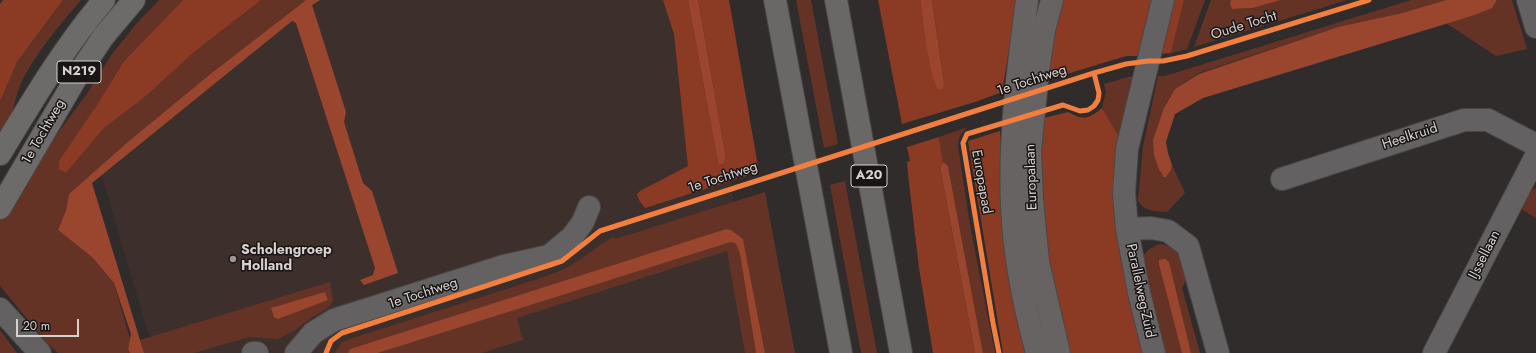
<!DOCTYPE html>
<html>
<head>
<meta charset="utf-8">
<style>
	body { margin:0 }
	#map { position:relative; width:1536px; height:353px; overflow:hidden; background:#312c2c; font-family:Jost,sans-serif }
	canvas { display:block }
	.scale { position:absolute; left:16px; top:319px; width:63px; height:18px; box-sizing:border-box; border:2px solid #d6d0cf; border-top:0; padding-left:5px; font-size:12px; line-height:14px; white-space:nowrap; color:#d6d0cf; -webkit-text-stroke:3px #191514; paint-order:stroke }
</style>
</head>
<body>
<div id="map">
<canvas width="1536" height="353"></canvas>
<div class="scale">20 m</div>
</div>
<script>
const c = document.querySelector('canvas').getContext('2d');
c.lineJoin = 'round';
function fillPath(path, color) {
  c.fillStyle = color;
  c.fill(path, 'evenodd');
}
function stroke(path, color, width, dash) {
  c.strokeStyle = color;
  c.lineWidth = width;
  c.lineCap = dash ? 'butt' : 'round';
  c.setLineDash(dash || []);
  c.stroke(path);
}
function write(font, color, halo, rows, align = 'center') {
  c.font = font + ' Jost,sans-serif';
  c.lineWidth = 3;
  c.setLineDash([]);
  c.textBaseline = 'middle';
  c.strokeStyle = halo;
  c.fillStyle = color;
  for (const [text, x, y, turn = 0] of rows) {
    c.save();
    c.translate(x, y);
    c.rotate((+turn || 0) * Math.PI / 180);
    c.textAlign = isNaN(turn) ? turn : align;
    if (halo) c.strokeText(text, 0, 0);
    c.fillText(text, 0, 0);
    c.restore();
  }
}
fillPath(new Path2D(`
	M248 0H714L734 211 760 353H154L93 146Z`), '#3d302c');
fillPath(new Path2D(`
	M63 0H81C61 23 37 52 23 79 17 91 15 102 12 114 10 123 4 131 0 139V101L5 86 17 62Z
	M159 0H183L124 61 95 108 66 173 104 128 146 96 193 53 261 0H306L208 76 129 141 69 194 66 210 58 230 93 258 114 283 130 339 128 349 130 353H58L48 344 0 286V219L30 171 86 95 112 54 137 23Z
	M796 0H811L838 144 824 148Z
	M1184 0H1205L1187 49 1171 53Z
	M1211 0H1231L1230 4 1233 9 1253 8 1281 0H1347L1194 47Z
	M1411 0H1446L1402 13 1338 27 1199 73 1175 89 1164 108 1162 173 1166 177 1171 170 1172 165 1185 193 1167 212C1155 211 1144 212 1138 200L1143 146 1158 76H1165Z
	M1497 0H1512L1527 49 1496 56 1446 23 1475 15 1492 8Z
	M1135 76 1121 140 1102 108 1106 92 1104 84 1128 77Z
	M968 127C961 133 958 137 958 146L970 225 995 353H983L948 166 943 162 939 137Z
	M845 181 877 353H861L830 185Z
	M1536 188V218L1521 209 1531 191Z
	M765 192 795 353H765L743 239 726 229 350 349 348 353H335L342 342 350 339 544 277C556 273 567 268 578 261 590 253 601 244 614 236L615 239Z
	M731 242 736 244 740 254 756 353H745L727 251 517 318 523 340 482 353H378Z
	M1159 244C1181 246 1182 260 1187 278L1182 288 1200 353H1162L1141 259 1148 250Z
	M330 282 333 301 328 308 311 318 294 331 277 339 249 337 194 353H144L140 340Z
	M0 330 17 353H0Z`), '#643325');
fillPath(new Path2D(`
	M3 0H63L17 62 0 101V4Z
	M183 0H261L193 53 146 96 104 128 66 173 59 169V161L95 108 124 61Z
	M663 0H688L718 163 720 165 723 164 726 158 698 0H729L759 172 645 208 639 200 637 194 640 191 688 166 674 34Z
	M878 0H920L929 58 944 83 932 0H1017L1002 92 978 101 902 124Z
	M1062 0H1154L1141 56H1126L1047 80 1054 29Z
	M1172 0H1184L1171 53 1159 54Z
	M1102 108 1121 140 1116 209 1120 256 1143 353H1066L1054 312 1037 187 1044 118 1068 112C1083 120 1088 120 1102 108Z
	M1000 131 1006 238 1026 353H1003L968 141Z
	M939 137 943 162 940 167 975 353H933L919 268 908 174 907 162 910 161 907 147Z`), '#8b3b24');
fillPath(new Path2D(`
	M306 0H320L312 5 346 112 344 122 363 183 372 191 398 273 364 285 360 280 373 275 375 268 296 23 292 21 92 183 144 353H130L128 349 131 334 114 283 93 258 58 230 66 210 69 194 129 141 208 76Z
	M688 0H698L726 158 723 164 719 165 718 163Z
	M920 0H932L944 83 943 89 939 90C929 80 923 17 920 0Z
	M1231 0H1281L1253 8 1232 9 1230 4Z
	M1446 0H1497L1492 8 1475 15 1203 98 1175 114 1166 142 1168 153 1172 165 1171 170 1166 177H1163L1162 173 1159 170 1154 155 1153 140 1164 108 1175 89 1199 74 1338 27 1402 13Z
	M943 162 948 166 983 353H975L940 167Z
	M726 229 731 230 743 239 765 353H756L740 254 736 244 731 242 378 353H348L350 349Z
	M1165 259 1169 262 1191 353H1182L1159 264V260Z
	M325 292 328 300 278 319 274 317 271 308Z`), '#9a452d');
const street = new Path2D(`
	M1528 0 1536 27
	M1282 179 1464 120H1488L1536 145
	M1127 229 1151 228 1168 231 1188 246 1218 353
	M0 309 40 353
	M253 353H257
	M296 353 313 333 334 320 504 266 549 256 572 237 583 222 589 207
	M1154 353 1139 293 1127 229 1124 193 1127 149 1163 0
	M1434 353 1536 156`);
const secondary = new Path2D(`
	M1027 0C1018 68 1009 137 1012 206 1014 255 1024 306 1037 353
	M1052 0 1044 30 1038 72 1030 151 1032 199 1038 262 1059 353`);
const primary = new Path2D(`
	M0 154C32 101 64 47 104 0
	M0 208 79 73 103 37 134 0`);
const highway = new Path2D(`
	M775 0 841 353
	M836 0 901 353`);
stroke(street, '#4b4747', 24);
stroke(secondary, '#4b4747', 24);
stroke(primary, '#4b4747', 24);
stroke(highway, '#4b4747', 24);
stroke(street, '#636161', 22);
stroke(secondary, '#666362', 22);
stroke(primary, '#6d6a6a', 22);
stroke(highway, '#6a6867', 22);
stroke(new Path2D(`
	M326 353 331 341 342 333 562 261 600 231 1094 73 1126 64 1148 61H1163L1187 56 1369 0
	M999 353 993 323 963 143 967 134 1063 105 1080 111 1088 110 1094 106 1098 100 1099 93 1094 73`), '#f27e40', 5);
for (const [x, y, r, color] of [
	[233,259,4,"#9c9796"]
]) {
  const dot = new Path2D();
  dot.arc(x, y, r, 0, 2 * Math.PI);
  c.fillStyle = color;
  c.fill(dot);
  stroke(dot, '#191514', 1.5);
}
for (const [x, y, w] of [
	[79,72,44],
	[869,176,36]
]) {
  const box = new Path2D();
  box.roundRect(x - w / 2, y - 11, w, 22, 3);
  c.fillStyle = '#191514';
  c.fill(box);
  stroke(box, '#d6d0cf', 1);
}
write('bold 13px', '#d6d0cf', null, [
	["N219",79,72],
	["A20",869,176]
]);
write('14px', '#d6d0cf', '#191514', [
	["Oude Tocht",1244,26,-17],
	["1e Tochtweg",1032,81,-18],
	["1e Tochtweg",44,132,-60],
	["Heelkruid",1410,137,-18],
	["Europalaan",1032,177,-92],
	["1e Tochtweg",723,178,-18],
	["Europapad",981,182,80],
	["IJssellaan",1485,255,-63],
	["Parallelweg-Zuid",1140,291,78],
	["1e Tochtweg",423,294,-18]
]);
write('bold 14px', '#d6d0cf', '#191514', [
	["Scholengroep",241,251],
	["Holland",241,267]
], 'left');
</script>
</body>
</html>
